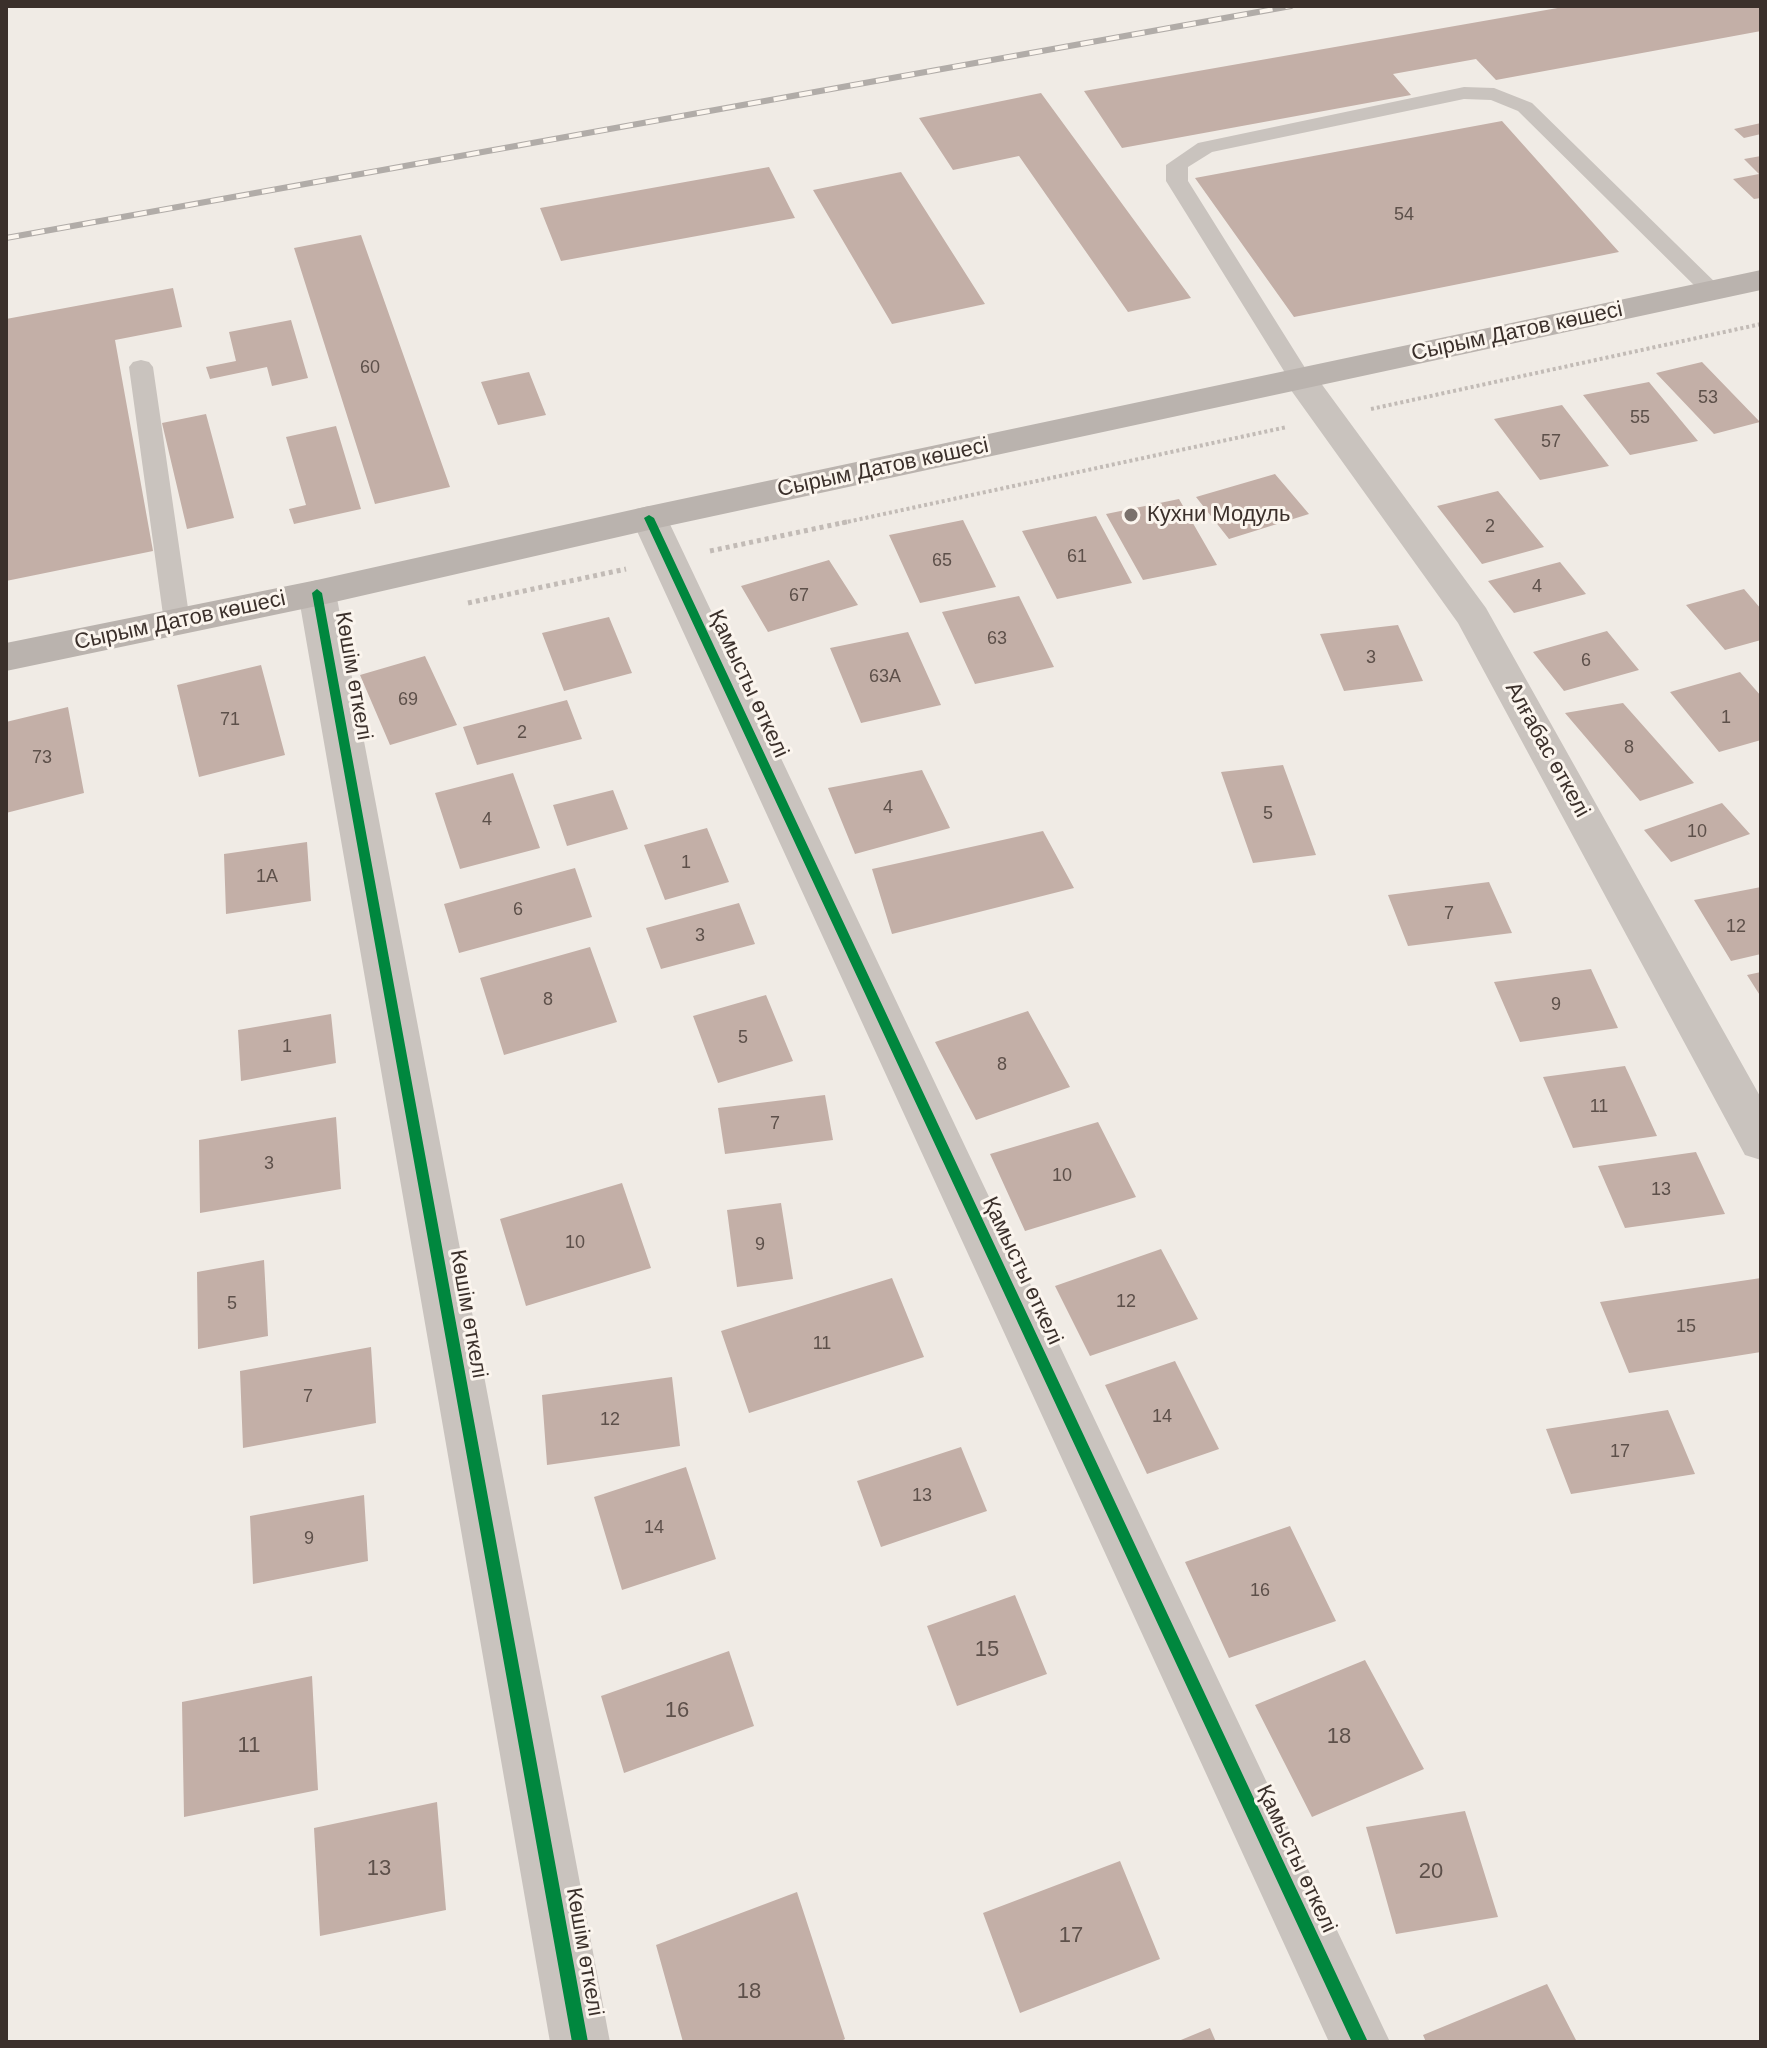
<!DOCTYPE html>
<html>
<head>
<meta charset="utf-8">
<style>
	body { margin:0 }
	#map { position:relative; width:1767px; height:2048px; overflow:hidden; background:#f0ebe5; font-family:Arial,sans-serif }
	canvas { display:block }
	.frame { position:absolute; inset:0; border:8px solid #3b302b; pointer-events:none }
</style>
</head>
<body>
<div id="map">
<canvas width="1767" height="2048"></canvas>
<div class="frame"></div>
</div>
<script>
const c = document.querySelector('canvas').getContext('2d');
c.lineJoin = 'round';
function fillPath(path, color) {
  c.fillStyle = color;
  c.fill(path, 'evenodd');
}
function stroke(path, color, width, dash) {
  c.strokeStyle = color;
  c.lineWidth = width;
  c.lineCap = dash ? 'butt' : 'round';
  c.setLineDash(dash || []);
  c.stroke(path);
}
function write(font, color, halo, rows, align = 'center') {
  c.font = font + ' Arial,sans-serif';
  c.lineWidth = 6;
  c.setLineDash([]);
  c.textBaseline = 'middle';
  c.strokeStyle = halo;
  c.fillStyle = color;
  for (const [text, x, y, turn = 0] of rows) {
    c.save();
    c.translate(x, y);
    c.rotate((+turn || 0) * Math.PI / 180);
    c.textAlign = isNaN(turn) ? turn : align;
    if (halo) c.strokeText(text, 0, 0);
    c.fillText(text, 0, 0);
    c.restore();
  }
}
fillPath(new Path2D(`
	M1569 6H1761V31L1496 80 1476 59 1393 74 1411 95 1122 148 1084 91Z
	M1041 93 1191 298 1128 312 1019 156 953 170 919 118Z
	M1502 121 1619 252 1294 317 1195 178Z
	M1761 123V134L1744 138 1734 129Z
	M1761 156V198L1754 199 1733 179 1759 174 1744 159Z
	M769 167 795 218 561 261 540 208Z
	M901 172 985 304 892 324 813 190Z
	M361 235 450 487 375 504 294 248Z
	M173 288 182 327 115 340 153 551 6 581V319Z
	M291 320 308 378 272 386 267 367 210 379 206 367 236 361 229 332Z
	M1702 362 1760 422 1714 434 1656 373Z
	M529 372 546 415 498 425 481 382Z
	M1649 382 1698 441 1630 455 1583 395Z
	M1562 405 1609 466 1540 480 1494 419Z
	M206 414 234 518 187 529 162 423Z
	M336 426 361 509 294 524 289 509 306 505 286 437Z
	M1275 474 1309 514 1229 539 1196 497Z
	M1498 491 1544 547 1482 564 1437 506Z
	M1179 499 1217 565 1143 580 1106 514Z
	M1096 516 1132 583 1057 599 1022 531Z
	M963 520 996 587 920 603 889 535Z
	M829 560 858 605 768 632 741 586Z
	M1560 562 1586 594 1514 613 1488 581Z
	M1744 589 1761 609V640L1725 650 1686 605Z
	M1019 596 1054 667 975 684 942 612Z
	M609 617 632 673 564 691 542 633Z
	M1398 625 1423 681 1344 691 1320 634Z
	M1607 631 1639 670 1564 691 1533 652Z
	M908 632 941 705 861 723 830 648Z
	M425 656 457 725 390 745 360 675Z
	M261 665 285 755 199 777 177 685Z
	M1740 672 1761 696V740L1719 752 1670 692Z
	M567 700 582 739 477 765 463 727Z
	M1623 703 1694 783 1640 801 1565 713Z
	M68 707 84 793 6 813V722Z
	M1283 765 1316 855 1253 863 1221 772Z
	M922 770 950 828 855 854 828 788Z
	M513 773 540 848 460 869 435 793Z
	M613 790 628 829 567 846 553 805Z
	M1722 803 1750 834 1671 862 1644 830Z
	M707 828 729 882 665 900 644 845Z
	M1043 831 1074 888 892 934 872 869Z
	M307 842 311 901 226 914 224 854Z
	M575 868 592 917 459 953 444 904Z
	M1489 882 1512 933 1408 946 1388 895Z
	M1761 887V954L1731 961 1694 900Z
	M739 903 755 944 661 969 646 928Z
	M590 947 617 1022 504 1055 480 978Z
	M1591 969 1618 1028 1520 1042 1494 982Z
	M1761 972V997L1747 975Z
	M766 995 793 1061 718 1083 693 1016Z
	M1028 1011 1070 1087 976 1120 935 1042Z
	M331 1014 336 1063 241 1081 238 1030Z
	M1625 1066 1657 1136 1573 1148 1543 1077Z
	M825 1095 833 1140 725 1154 718 1108Z
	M336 1117 341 1189 200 1213 199 1140Z
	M1098 1122 1136 1197 1025 1231 990 1154Z
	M1696 1152 1725 1214 1625 1228 1598 1166Z
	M622 1183 651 1268 526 1306 500 1219Z
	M781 1203 793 1279 737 1287 727 1210Z
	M1161 1249 1198 1319 1090 1356 1055 1286Z
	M264 1260 268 1336 198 1349 197 1272Z
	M892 1278 924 1357 749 1413 721 1331Z
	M1761 1278V1352L1629 1373 1600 1302Z
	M371 1347 376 1423 243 1448 240 1371Z
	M1175 1361 1219 1449 1147 1474 1105 1385Z
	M672 1377 680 1446 547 1465 542 1395Z
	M1668 1410 1695 1474 1571 1494 1546 1429Z
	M961 1447 987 1511 881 1547 857 1481Z
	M686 1467 716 1559 622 1590 594 1497Z
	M364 1495 368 1561 253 1584 250 1516Z
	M1290 1526 1336 1621 1229 1658 1185 1562Z
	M1015 1595 1047 1674 957 1706 927 1626Z
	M729 1651 754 1726 624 1773 601 1696Z
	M1365 1660 1424 1769 1312 1817 1255 1705Z
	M312 1676 318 1790 184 1817 182 1702Z
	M437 1802 446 1910 320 1936 314 1828Z
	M1465 1811 1498 1917 1396 1934 1366 1827Z
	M1120 1861 1160 1959 1020 2013 983 1913Z
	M797 1892 845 2039 839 2042H683L656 1945Z
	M1547 1984 1577 2042H1426L1423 2035Z
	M1210 2028 1216 2042H1176Z`), '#c3afa7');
stroke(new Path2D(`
	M1371 409 1761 324
	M842 523 1287 427`), '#c2bbb6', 4, [3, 3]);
stroke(new Path2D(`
	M710 551 851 521
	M468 603 626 569`), '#c2bbb6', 5, [4, 4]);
fillPath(new Path2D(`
	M1464 87 1494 88 1532 103 1723 290 1712 297 1704 295 1518 111 1491 100 1464 99 1212 152 1188 167V181L1312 379 1308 384H1292L1166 181V165L1198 143Z
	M141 360 149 362 153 367 190 622 186 628 177 631 168 628 164 622 129 367 133 362Z`), '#c9c3be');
fillPath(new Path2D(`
	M1300 368 1312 371 1486 608 1761 1098V1160L1745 1155 1458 623 1283 379 1288 371Z
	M649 506 662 509 667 518 1390 2042H1329L631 518 636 509Z
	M317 580 330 584 336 593 610 2042H550L298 593 304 584Z`), '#c9c3be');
fillPath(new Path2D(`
	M1761 270V290L649 530 317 606 6 671V643L317 580 649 506Z`), '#bab3ae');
const rail = new Path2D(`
	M6 238 1291 6`);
stroke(rail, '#b1aca8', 6);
stroke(rail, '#fbf5ee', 4, [13]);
fillPath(new Path2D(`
	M649 515 654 518 1368 2042H1352L644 518Z
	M317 589 322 593 588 2042H572L312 593Z`), '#00873e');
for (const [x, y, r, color] of [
	[1131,515,8,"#7a716c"]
]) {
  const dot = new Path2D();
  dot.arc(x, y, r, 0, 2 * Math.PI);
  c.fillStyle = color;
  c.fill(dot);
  stroke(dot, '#fbf5ee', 3);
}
write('18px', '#5d504a', null, [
	["54",1404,215],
	["60",370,368],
	["53",1708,398],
	["55",1640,418],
	["57",1551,442],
	["2",1490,527],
	["61",1077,557],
	["65",942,561],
	["4",1537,587],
	["67",799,596],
	["63",997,639],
	["3",1371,658],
	["6",1586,661],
	["63А",885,677],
	["69",408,700],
	["1",1726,718],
	["71",230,720],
	["2",522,733],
	["8",1629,748],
	["73",42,758],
	["4",888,808],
	["5",1268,814],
	["4",487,820],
	["10",1697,832],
	["1",686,863],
	["1А",267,877],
	["6",518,910],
	["7",1449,914],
	["12",1736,927],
	["3",700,936],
	["8",548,1000],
	["9",1556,1005],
	["5",743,1038],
	["1",287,1047],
	["8",1002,1065],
	["11",1599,1107],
	["7",775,1124],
	["3",269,1164],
	["10",1062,1176],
	["13",1661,1190],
	["10",575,1243],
	["9",760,1245],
	["12",1126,1302],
	["5",232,1304],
	["15",1686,1327],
	["11",822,1344],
	["7",308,1397],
	["14",1162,1417],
	["12",610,1420],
	["17",1620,1452],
	["13",922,1496],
	["14",654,1528],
	["9",309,1539],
	["16",1260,1591]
]);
write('22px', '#3b302b', '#fbf5ee', [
	["Сырым Датов көшесі",1517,332,-12],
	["Сырым Датов көшесі",883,468,-12],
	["Сырым Датов көшесі",180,621,-12],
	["Көшім өткелі",353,676,80],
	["Қамысты өткелі",748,684,65],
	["Алғабас өткелі",1547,750,61],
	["Қамысты өткелі",1022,1271,65],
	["Көшім өткелі",468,1314,80],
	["Қамысты өткелі",1296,1859,65],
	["Көшім өткелі",584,1952,80]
]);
write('22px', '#3b302b', '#fbf5ee', [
	["Кухни Модуль",1147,515]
], 'left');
write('22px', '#5d504a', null, [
	["15",987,1650],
	["16",677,1711],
	["18",1339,1737],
	["11",249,1746],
	["13",379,1869],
	["20",1431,1872],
	["17",1071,1936],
	["18",749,1992]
]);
</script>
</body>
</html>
